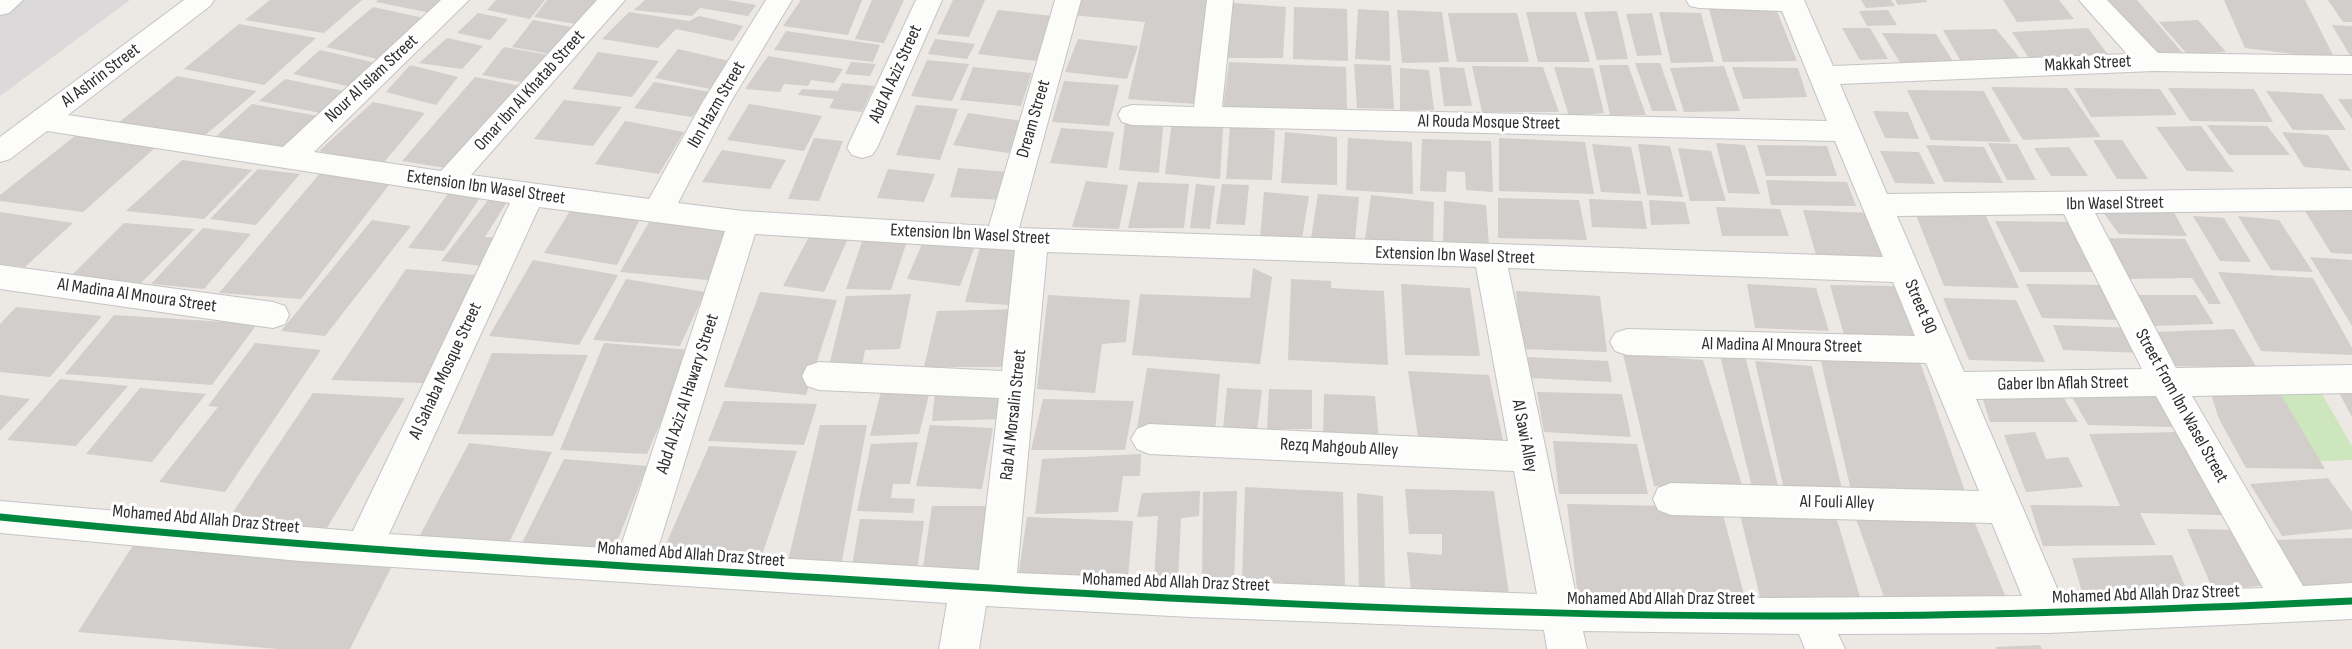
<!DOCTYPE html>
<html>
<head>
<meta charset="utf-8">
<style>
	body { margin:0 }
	canvas { display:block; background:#ece8e4 }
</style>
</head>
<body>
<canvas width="2352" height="649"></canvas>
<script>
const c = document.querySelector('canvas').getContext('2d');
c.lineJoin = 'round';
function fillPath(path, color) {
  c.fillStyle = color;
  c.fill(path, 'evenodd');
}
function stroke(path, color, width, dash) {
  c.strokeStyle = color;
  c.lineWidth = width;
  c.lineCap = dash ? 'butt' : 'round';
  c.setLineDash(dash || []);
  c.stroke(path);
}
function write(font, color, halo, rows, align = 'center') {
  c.font = font + ' "Sofia Sans Condensed",sans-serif';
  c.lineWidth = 6;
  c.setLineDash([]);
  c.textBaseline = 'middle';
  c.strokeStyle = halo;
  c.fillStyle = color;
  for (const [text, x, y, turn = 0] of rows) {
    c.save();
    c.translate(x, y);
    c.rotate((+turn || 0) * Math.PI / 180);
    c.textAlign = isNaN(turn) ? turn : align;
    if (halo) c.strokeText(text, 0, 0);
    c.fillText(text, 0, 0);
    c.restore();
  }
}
fillPath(new Path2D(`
	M0 0H130L0 96Z`), '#dcd9db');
fillPath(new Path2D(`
	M2256 394H2322L2352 446V460L2300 462Z`), '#cee6be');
fillPath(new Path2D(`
	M270 0H362L324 33 245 20Z
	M378 0H450L436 14 376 2Z
	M496 0H545L530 19 487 10Z
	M547 0H602L582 25 534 17Z
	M645 0H727L756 5 748 16 700 8 692 16 634 10Z
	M801 0H862L848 35 783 26Z
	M872 0H904L884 43 855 39Z
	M953 0H985L969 37 937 34Z
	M1079 0H1210L1195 104 1128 99 1145 22 1072 15Z
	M1861 0H1891L1895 6 1866 8Z
	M1895 0H1926L1927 2 1898 5Z
	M2003 0H2059L2074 19 2017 22Z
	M2103 0H2137L2182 52 2149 54Z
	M2224 0H2305L2335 59 2245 48Z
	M2328 0H2352V22H2343Z
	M1233 3 1286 7 1283 58H1226Z
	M373 7 433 20 390 62 326 47Z
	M1294 7 1347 9 1348 61 1293 59Z
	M1358 9 1389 11 1390 61 1355 59Z
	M1709 9H1776L1797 61 1723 62Z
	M998 10 1053 16 1036 61 978 54Z
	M1397 10 1442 12 1449 62 1402 63Z
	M1888 10 1897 25 1867 26 1859 11Z
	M1617 11 1628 59 1597 60 1584 12Z
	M629 12 689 21 699 16 743 26 733 41 676 29 658 48 602 39Z
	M1526 12H1576L1590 62H1538Z
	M1659 12 1701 13 1714 62 1671 63Z
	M478 13 508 19 490 40 457 33Z
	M1448 13H1517L1529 62H1457Z
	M1652 13 1662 55 1637 56 1626 14Z
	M533 20 582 29 561 56 512 47Z
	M2198 20 2226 52 2187 54 2159 22Z
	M239 24 316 38 264 85 184 69Z
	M2332 25 2352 26V59Z
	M1842 28H1870L1888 59 1860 60Z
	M2088 28 2113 61 2034 66 2012 32Z
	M1996 29 2024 63 1963 65 1943 30Z
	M786 31 880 45 873 62 774 50Z
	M1882 33 1936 34 1954 63 1901 64Z
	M447 38 483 46 462 69 419 63Z
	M935 39 975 44 967 59 928 54Z
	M1078 39 1138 46 1127 79 1065 72Z
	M504 47 554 56 532 84 482 75Z
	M678 49 734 62 715 90 655 78Z
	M320 50 385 65 361 89 293 74Z
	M598 52 659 61 632 97 572 89Z
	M768 56 843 69 834 83 811 80 808 86 784 84 780 92 745 89Z
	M927 60 969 64 952 101 911 96Z
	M851 62 876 64 870 76 845 74Z
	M1229 62 1346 67 1347 109 1223 108Z
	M1635 63H1660L1677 111H1652Z
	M1354 64 1391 65 1394 109 1357 108Z
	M410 65 458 77 436 105 386 92Z
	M1599 65H1628L1646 115H1610Z
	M1472 66 1543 67 1559 112H1482Z
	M1724 66 1740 111 1684 112 1670 68Z
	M973 67 1032 73 1021 106 960 100Z
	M1439 67 1464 68 1472 106H1444Z
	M1554 67 1593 68 1604 113 1569 116Z
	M1732 67 1798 68 1807 97 1743 99Z
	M1400 68 1429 70 1434 110H1400Z
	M177 76 257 91 203 137 118 123Z
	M475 77 521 86 453 169 402 161Z
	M285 79 354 93 331 115 259 101Z
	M1064 81 1119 85 1109 126 1052 122Z
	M654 82 710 92 692 117 634 108Z
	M842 83 874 86 862 112 829 108 834 99 798 95 802 89 838 91Z
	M1991 87 2067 88 2101 137 2023 140Z
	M2074 88 2160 89 2177 115 2091 117Z
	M2168 88 2254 89 2273 122 2190 121Z
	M1907 90 1984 91 2011 142 1931 140Z
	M2266 91 2322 94 2346 130H2293Z
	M2338 99H2352V119Z
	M564 100 622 107 593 146 534 139Z
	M373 102 425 113 381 166 319 151Z
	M252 104 324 117 285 155 211 141Z
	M749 104 822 116 804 151 727 140Z
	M916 105 958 109 940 160 896 155Z
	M1873 111 1908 112 1919 139 1885 138Z
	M968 113 1022 121 1009 153 953 145Z
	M625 121 684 132 659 174 595 164Z
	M1125 122 1163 127 1159 173 1119 170Z
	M1172 122 1223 128 1220 179 1165 174Z
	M2207 125 2267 126 2290 155H2229Z
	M1230 126 1275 130 1272 180 1226 179Z
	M2201 126 2234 172 2187 171 2156 127Z
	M1061 128 1114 132 1107 168 1050 163Z
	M1285 132 1337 137V185L1281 183Z
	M2282 132 2328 135 2351 171 2304 167Z
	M75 136 155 148 83 212 0 201V195Z
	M814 138 843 141 819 201 788 199Z
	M1348 138 1412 142 1413 194 1346 190Z
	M1499 138 1585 142 1594 194 1499 191Z
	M1422 139 1491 141 1493 192 1466 190 1465 172 1447 171 1446 192 1420 191Z
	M2093 140H2122L2148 179H2117Z
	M1716 143 1745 145 1760 194 1728 193Z
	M1988 143 2017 144 2036 180H2007Z
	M1592 144 1631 147 1641 194 1601 192Z
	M1638 144 1670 146 1683 197 1647 195Z
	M1757 145 1827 146 1837 176H1766Z
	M1926 145 1984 147 2003 183 1944 182Z
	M2069 147 2088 176H2051L2034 148Z
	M1678 148 1711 151 1726 201H1690Z
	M722 150 786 160 770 189 702 182Z
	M1880 151 1919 152 1935 184 1895 183Z
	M182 160 252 170 204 219 126 211Z
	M958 168 1010 172 1003 200 950 197Z
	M258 169 300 174 256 225 210 219Z
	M888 169 935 174 924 202 877 198Z
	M321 172 392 181 301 299 219 293Z
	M1766 180 1847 182 1856 206 1771 205Z
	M1086 181 1128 185 1119 229 1072 227Z
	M1138 182 1189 184 1184 228H1128Z
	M1196 184 1215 186 1210 229 1190 228Z
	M1222 184 1249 185 1245 225 1216 224Z
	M453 187 484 192 444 251 408 248Z
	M1264 192 1309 196 1302 239 1260 238Z
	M1318 194 1359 197 1355 241 1311 238Z
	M1371 195 1434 202 1433 242 1365 239Z
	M1498 198 1579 200 1587 240 1498 238Z
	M489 199 508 200 485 237 500 238 483 266 441 261Z
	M1589 199 1642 201 1647 229 1592 227Z
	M1649 200 1685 202 1690 224 1651 225Z
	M1444 201 1486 205 1489 246 1443 241Z
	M2302 206H2352V254L2331 253Z
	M1716 207 1780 209 1789 236H1722Z
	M2171 207 2187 236 2119 234 2103 212Z
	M1803 210 1869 213 1883 257 1817 258Z
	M570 211 640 219 617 265 544 253Z
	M0 212 73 223 25 267 0 264Z
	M1916 215 1986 216 2019 288 1944 286Z
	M2193 216 2224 218 2251 262 2220 261Z
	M2238 216 2279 220 2313 272 2271 270Z
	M652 217 726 230 719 281 620 272Z
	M372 220 411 226 325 336 281 331Z
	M1995 221 2071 222 2097 272H2020Z
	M124 223 195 229 138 286 67 280Z
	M203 228 251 234 204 289 151 284Z
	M812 231 850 234 824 292 783 286Z
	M865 233 909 235 891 290 846 289Z
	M2099 238 2185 239 2221 304H2209L2192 278 2118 279Z
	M924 239 975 246 960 286 907 279Z
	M981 243 1025 246 1009 305 965 302Z
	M2310 257 2352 260V326Z
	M533 260 618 275 579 345 489 336Z
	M1253 268 1272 277 1260 364 1132 355 1140 294 1250 298Z
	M406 269 476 275 423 383 331 380Z
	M2218 272 2313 278 2352 348V355L2261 351Z
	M626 279 705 292 680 346 593 340Z
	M1291 279 1331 281V288L1384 291 1388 365 1288 360Z
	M1401 284 1470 288 1480 356 1405 355Z
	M1747 284 1816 288 1829 331 1755 328Z
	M2026 284 2106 285 2122 320 2042 318Z
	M1830 285 1896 286 1916 336 1844 335Z
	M1516 291 1600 296 1607 352 1521 349Z
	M760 292 837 300 806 395 724 387Z
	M911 294 900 349 865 350 862 366H829L846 296Z
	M1048 295 1130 300 1126 342 1102 344 1095 393 1037 389Z
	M2134 295H2196L2214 324 2151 326Z
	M1943 298 2016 300 2045 362 1969 360Z
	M16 307 102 316 50 377 0 372V324Z
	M1023 309 1017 367H924L937 311Z
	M114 315 257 324 212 385 65 374Z
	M2053 325 2132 328 2143 353 2063 350Z
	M2234 329 2257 368 2173 366 2153 332Z
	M255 343 321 350 225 492 159 482 218 407 208 406Z
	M604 343 692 350 647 454 560 450Z
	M1719 351 1744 352 1780 493 1753 492Z
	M492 353 588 355 553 436 457 434Z
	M1819 353 1918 356 1967 497 1851 490Z
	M1623 354 1703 360 1742 485 1654 486Z
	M1528 357 1608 361 1612 382 1530 378Z
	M1755 361 1812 366 1845 501 1786 498Z
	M1147 368 1220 374 1215 431 1137 429Z
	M1408 371 1489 375 1504 445 1419 443Z
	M60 379 128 386 76 446 7 440Z
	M882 387H931L919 434 870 436Z
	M2066 387 2160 390 2174 427 2088 425Z
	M140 388 206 394 152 462 86 454Z
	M1227 388 1262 390 1257 431 1223 429Z
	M2058 388 2078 422H1990L1980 390Z
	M1269 389 1312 390V429H1267Z
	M2337 389H2352V417Z
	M935 391H1008L1005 419 932 421Z
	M2210 391 2280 393 2325 469 2246 468 2219 419Z
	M1537 392 1622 394 1631 437 1544 432Z
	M313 393 405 398 327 528 225 524Z
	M1324 394 1375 396 1379 441 1323 439Z
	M0 395 30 399 0 431Z
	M1043 399 1134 401 1125 450H1031Z
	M724 401 817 404 804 445 708 441Z
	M820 425H867L841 566 787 565Z
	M930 425 993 428 982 489 916 486Z
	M2035 432 2046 459 2068 457 2083 487 2026 492 2004 435Z
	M2182 432 2222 515 2140 513 2156 545 2043 546 2030 505 2120 506 2089 434Z
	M1553 441 1637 444 1648 494H1559Z
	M918 442 910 484H893L891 498 915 499 913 513 857 511 871 444Z
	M469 443 552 452 508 545 419 537Z
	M709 446 797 451 758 567 659 560Z
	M1141 454 1140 476H1123L1118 512 1035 514 1042 459Z
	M564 459 647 466 613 552 522 543Z
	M2328 478 2352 512V529L2282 536 2250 484Z
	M1245 487 1343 492 1345 587 1242 581Z
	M1405 489 1494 491 1510 601 1411 592 1407 552 1442 555V534H1409Z
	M1200 491 1199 516 1181 518 1178 580 1154 579 1158 516 1137 517 1142 493Z
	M1237 491 1234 587 1202 585 1203 492Z
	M1357 493 1383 496 1385 595 1359 593Z
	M1567 504 1721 507 1746 602 1578 597Z
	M932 506H991L980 578 921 580Z
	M1738 506 1834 510 1863 607 1761 601Z
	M1855 516H1972L2007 600 1884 597Z
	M1027 517 1133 521 1127 588 1017 584Z
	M860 519 924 521 916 578 850 577Z
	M2187 529 2243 530 2270 585 2213 590Z
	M2352 538V591L2302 594 2271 540Z
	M137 539 394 562 350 649H279L78 632Z
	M2172 555 2190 598 2085 602 2072 558Z
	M2040 645 2042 649H1996V647Z`), '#d1cecb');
const minor = new Path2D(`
	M0 0H23L9 13 0 15Z
	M184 0H214L210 6 68 115 283 147 441 0H469L314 152 441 171 597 0H625L471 175 649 199 702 103 766 0H792L730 103 678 203 743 211 989 226 1055 0H1081L1019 228 1883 257 1835 141 1132 125 1122 122 1118 115 1122 108 1132 105 1194 107 1207 0H1233L1222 107 1827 121 1782 11 1699 8 1690 6 1686 0H1804L1833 66 2127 54 2079 0H2107L2158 53 2352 56V74L2154 71 1840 84 1887 194 2352 188V210L2095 213 2176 368 2352 365V393L2192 396 2303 586 2352 583V619L2049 633 1838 634 1845 649H1805L1799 634 1583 631 1587 649H1547L1544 630 1190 617 986 606 979 649H939L947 603 300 561 0 533V501L353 531 510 203 47 131 10 159 0 162V137ZM539 207 725 231 620 549 389 534ZM2064 214 2142 369 1964 372 1897 216ZM755 234 1015 250 1002 371 819 362 807 366 802 376 807 386 819 390 999 398 979 570 657 551ZM1047 252 1476 267 1508 441 1149 424 1137 429 1131 439 1137 449 1149 454 1514 471 1537 594 1017 573ZM1508 268 1893 282 1915 336 1627 329 1615 333 1610 342 1615 351 1627 355 1926 363 1979 491 1671 483 1658 488 1653 499 1658 510 1671 515 1992 523 2022 596 1771 598 1576 595ZM2156 396 2263 588 2060 595 1976 399Z
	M916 0H942L877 148 872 155 862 158 852 155 847 148Z
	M0 265 273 302 285 306 289 315 285 324 273 328 0 289Z`);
stroke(minor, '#c5c4c5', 2);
fillPath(minor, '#fcfcfb');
stroke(new Path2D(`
	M0 517C275 545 550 562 826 578 1141 598 1457 615 1772 616 1966 617 2159 610 2352 601`), '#00873e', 7);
write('18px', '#2e2e2e', '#fff', [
	["Makkah Street",2088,64,-3],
	["Abd Al Aziz Street",896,74,-66],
	["Al Ashrin Street",101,76,-37],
	["Nour Al Islam Street",372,79,-43],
	["Omar Ibn Al Khatab Street",530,91,-48],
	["Ibn Hazm Street",717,105,-60],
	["Dream Street",1034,119,-74],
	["Al Rouda Mosque Street",1489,123,1],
	["Extension Ibn Wasel Street",486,188,8],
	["Ibn Wasel Street",2115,204,-1],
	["Extension Ibn Wasel Street",970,235,3],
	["Extension Ibn Wasel Street",1455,256,2],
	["Al Madina Al Mnoura Street",137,296,8],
	["Street 90",1920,307,67],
	["Al Madina Al Mnoura Street",1782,346,1],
	["Al Sahaba Mosque Street",446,371,-65],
	["Gaber Ibn Aflah Street",2063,384,-1],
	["Abd Al Aziz Al Hawary Street",688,394,-72],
	["Street From Ibn Wasel Street",2181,406,61],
	["Rab Al Morsalin Street",1014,415,-84],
	["Al Sawi Alley",1524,436,79],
	["Rezq Mahgoub Alley",1339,448,3],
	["Al Fouli Alley",1837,503,1],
	["Mohamed Abd Allah Draz Street",206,520,5],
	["Mohamed Abd Allah Draz Street",691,555,4],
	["Mohamed Abd Allah Draz Street",1176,583,2],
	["Mohamed Abd Allah Draz Street",2146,595,-2],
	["Mohamed Abd Allah Draz Street",1661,599]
]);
</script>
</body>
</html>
